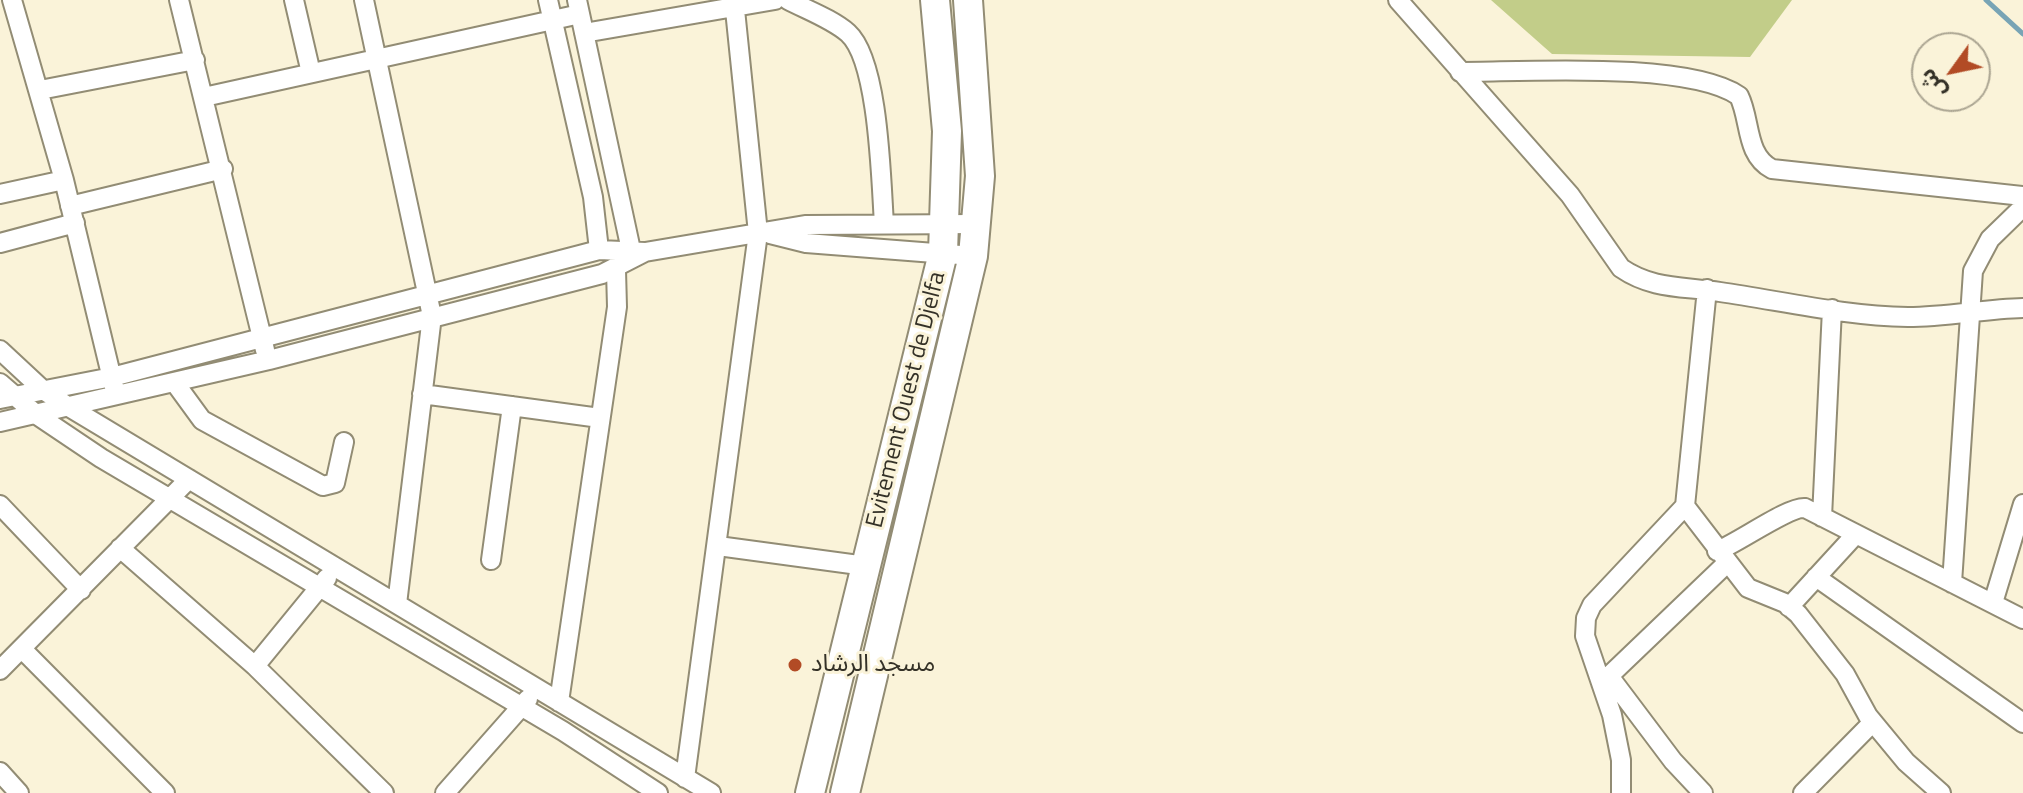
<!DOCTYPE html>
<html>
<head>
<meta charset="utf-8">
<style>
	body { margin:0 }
	#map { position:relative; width:2023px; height:793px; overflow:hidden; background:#faf3d9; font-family:"Titillium Web","Noto Sans Arabic",sans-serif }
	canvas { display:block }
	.north { position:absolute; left:1911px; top:32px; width:80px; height:80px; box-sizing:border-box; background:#faf3d9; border:2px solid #aba592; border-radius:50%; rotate:237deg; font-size:22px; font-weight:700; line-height:32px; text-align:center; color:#343127 }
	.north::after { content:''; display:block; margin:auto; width:28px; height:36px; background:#b24b25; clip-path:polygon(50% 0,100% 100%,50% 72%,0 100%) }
</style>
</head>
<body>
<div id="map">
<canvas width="2023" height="793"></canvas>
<div class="north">ش</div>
</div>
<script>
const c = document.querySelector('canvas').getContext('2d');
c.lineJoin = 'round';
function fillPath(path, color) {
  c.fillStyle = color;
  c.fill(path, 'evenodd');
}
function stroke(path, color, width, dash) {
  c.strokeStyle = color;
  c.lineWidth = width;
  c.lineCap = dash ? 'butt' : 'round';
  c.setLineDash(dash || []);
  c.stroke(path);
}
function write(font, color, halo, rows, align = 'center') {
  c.font = font + ' "Titillium Web","Noto Sans Arabic",sans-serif';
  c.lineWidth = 6;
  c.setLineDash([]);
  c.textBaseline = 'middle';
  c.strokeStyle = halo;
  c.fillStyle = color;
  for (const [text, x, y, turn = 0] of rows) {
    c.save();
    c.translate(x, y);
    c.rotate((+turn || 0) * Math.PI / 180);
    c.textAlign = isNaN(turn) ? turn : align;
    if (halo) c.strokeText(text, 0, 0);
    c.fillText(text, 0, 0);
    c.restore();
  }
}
fillPath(new Path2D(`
	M1491 0H1792L1750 57 1552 54Z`), '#c2cd89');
stroke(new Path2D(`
	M1986 0 2023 34`), '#78a4b5', 5);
const minor = new Path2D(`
	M12 0 64 180 114 387
	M179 0 265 350
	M294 0 311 73
	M364 0 432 316 397 604
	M548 0 593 197 599 250
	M577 0 631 250
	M788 0C807 10 832 19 848 33 879 61 881 181 884 224
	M1398 0 1570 195 1621 268C1653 290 1684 286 1720 292 1782 301 1845 316 1908 317 1947 317 1984 309 2023 308
	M584 33 775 0
	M1460 72C1525 72 1688 61 1739 96 1751 120 1745 155 1772 169L2023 196
	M40 90 195 60
	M204 97 580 14
	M0 194 64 180
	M70 206 223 169
	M770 234 806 243 973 256
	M0 243 75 223
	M0 350 43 390 69 407 711 793
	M0 383 37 415 101 458 563 731 658 793
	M175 383 202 420 323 486 335 483 344 442
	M422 394 600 418
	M0 399 112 377 599 250 645 252 805 225 977 224
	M0 422 269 360 602 274 645 252
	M0 505 81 590
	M1685 506 1707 289
	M1822 517 1832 309
	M718 546 866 566
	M120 548 255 666 384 793
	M1717 551C1738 543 1789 506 1805 508L2023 619
	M491 560 512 406
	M1816 577 2023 723
	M1952 583 1973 271 1990 239 2023 207
	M1993 603 2023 504
	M1789 607 1856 534
	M22 649 165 793
	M255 666 327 578
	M0 670 189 479
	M1609 676 1726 564
	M1601 683 1609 676 1673 761 1703 793
	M559 702 617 307 616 270
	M0 772 19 793
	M685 778 758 233 734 0
	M445 793 528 699
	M1621 793V760L1612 715 1585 636 1586 618 1592 605 1685 506 1748 588 1785 603 1798 614 1845 674 1868 716 1906 762 1941 793
	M1803 793 1873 722`);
const highway = new Path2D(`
	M810 793 943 253 947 131 935 0
	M845 793 973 256 980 176 968 0`);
stroke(minor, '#928c74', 22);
stroke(highway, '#928c74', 32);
stroke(minor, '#fff', 18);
stroke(highway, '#fff', 28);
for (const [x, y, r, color] of [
	[795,665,8,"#b24b25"]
]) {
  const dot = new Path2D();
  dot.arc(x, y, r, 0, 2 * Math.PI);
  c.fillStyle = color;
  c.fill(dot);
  stroke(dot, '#faf3d9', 3);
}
write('24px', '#343127', '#faf3d9', [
	["Evitement Ouest de Djelfa",907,400,-76]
]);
write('24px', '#343127', '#faf3d9', [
	["مسجد الرشاد",811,665]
], 'left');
</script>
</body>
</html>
